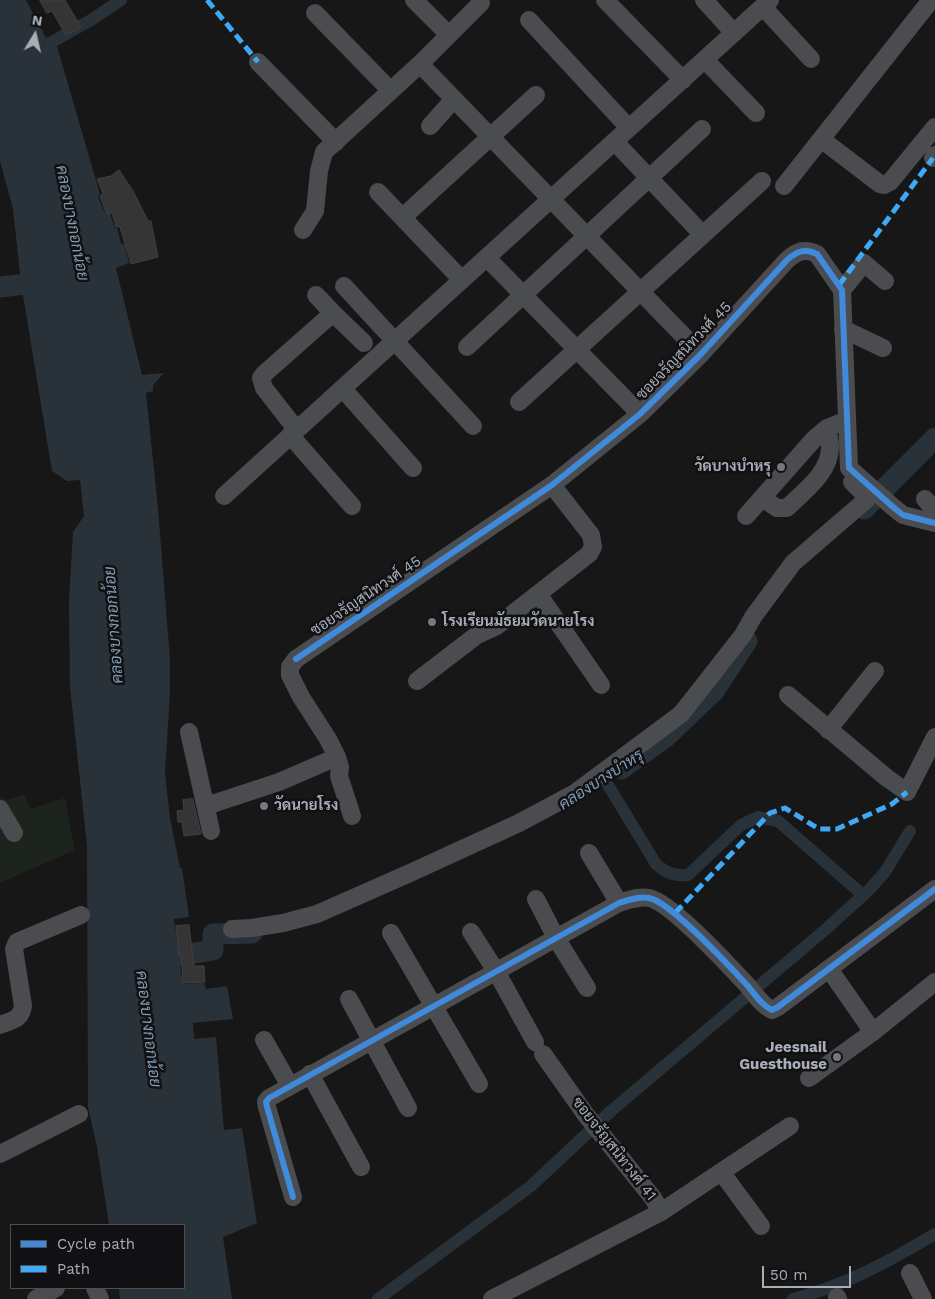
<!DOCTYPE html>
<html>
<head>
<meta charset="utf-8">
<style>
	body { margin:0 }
	#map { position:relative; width:935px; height:1299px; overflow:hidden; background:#171717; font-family:"Work Sans",sans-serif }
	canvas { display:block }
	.legend { position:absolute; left:10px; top:1224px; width:175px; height:65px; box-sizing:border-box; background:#111113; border:1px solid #4d4f55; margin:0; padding:6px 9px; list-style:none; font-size:15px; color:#a8adb8 }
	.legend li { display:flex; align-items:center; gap:10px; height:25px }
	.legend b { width:25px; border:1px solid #4d4f55 }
	.north { position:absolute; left:10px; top:10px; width:50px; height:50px; -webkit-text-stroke:4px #111113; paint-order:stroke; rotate:9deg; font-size:14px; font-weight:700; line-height:20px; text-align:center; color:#a8adb8 }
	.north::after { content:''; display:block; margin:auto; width:18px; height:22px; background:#a8adb8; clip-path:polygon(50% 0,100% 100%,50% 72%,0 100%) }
	.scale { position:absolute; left:762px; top:1266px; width:89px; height:22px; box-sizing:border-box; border:2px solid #a8adb8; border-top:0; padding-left:6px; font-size:15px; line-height:18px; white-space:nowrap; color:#a8adb8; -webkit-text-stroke:4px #111113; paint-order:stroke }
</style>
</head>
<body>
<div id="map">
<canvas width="935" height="1299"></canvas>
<ul class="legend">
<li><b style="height:6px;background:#408adc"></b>Cycle path</li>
<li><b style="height:6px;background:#3fa9f5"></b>Path</li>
</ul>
<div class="north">N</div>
<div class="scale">50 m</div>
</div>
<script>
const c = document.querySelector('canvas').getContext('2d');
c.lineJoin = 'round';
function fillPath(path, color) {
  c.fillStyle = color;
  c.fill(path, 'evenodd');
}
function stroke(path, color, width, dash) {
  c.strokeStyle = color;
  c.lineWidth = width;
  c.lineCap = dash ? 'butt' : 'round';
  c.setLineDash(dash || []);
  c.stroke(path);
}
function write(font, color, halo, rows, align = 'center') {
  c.font = font + ' "Work Sans",Sarabun,sans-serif';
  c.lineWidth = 5;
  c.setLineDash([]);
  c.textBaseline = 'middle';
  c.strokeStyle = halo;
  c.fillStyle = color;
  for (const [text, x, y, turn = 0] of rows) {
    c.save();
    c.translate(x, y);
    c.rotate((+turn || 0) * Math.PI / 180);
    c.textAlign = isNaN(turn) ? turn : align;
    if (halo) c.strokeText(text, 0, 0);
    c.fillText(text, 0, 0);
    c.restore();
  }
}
fillPath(new Path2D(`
	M24 795 31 809 65 798 75 850 0 883V797L5 800Z`), '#1d241e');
fillPath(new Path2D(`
	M0 0H26L46 38 62 31 66 38 56 43 100 194 98 197 106 215 110 214 115 228H117L121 244H124L129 263 116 268 142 375 164 373 153 385V391L146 393 158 509 170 659V692L165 773 170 818 180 868H182L189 917 174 919 179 955H183L186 965 180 966 183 984 204 983 206 989 227 986 233 1019 193 1023 194 1039 216 1037 224 1130 242 1128 257 1223 223 1237 232 1299H120L119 1288H184V1225H109L97 1147 88 1107 87 846 70 687 69 602 73 532 84 516 80 480 67 481 52 471 21 283 13 209 0 161Z`), '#2a3239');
stroke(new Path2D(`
	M50 43 91 20 121 0
	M605 780 656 864C666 873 674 876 688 875L741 825 758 817 778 821 863 895
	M378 1299 531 1186 611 1111 826 929 869 890 885 872 910 831
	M793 1299C844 1286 890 1261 935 1234`), '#2a3239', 12);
stroke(new Path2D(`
	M0 287 50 281
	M864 509 935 438
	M621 769 666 737 714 691 747 641
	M164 958 213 950V934L252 933`), '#2a3239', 21);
const building = new Path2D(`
	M40 0H65L81 27 66 35 52 11 47 13Z
	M119 170 133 191 148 221H151L158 257 131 264 120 227H116L112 213 107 215 100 196 103 193 97 179 111 176Z
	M193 799 201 834 184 836 182 822H178L177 811 184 810 183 800Z
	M189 925 194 966H204L205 982 183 983 181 954 179 955 176 926Z`);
fillPath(building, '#353536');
stroke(building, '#3f4043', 1);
stroke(new Path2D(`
	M414 0 449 35
	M605 0 683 80
	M704 0 734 33
	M763 7 811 59
	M315 13 390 90
	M529 20 629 128
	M705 60 756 113
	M258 62 336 142
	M420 64 701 354
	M430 126 454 99
	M821 139 880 184 884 185 890 182 935 127
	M615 142 703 235
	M933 158 935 155
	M784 186 931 0
	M378 192 462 280
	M403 217 536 95
	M303 230 315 211 319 171 324 152 420 64 481 3
	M487 258 640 414
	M344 286 473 426
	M842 290 864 263 885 281
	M316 295 333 313
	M843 329 883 348
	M467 347 702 129
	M343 389 413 468
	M519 402 762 181
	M296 429 264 388 261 378 264 374 333 313 364 343
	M290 435 352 506
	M224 496 770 0
	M762 498 777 508H787C804 491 830 473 830 447 830 441 828 434 827 428
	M925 499 935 511
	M746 516 814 439 827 428 847 420
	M539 595 601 685
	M417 681 477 635 497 626 589 554 593 547 591 535 552 485
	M788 695 887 778 907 792 935 737
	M828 730 875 671
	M189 732 211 831
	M337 757 340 767 339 776 352 816
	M206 806 279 782 337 757 328 739 301 697 290 675V667L296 659 552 485 640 414 701 354 787 260C797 251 805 248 817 254L842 290 849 468 893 507 903 515 935 523
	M0 809 14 833
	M589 853 619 903
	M536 899 556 938 587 988
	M232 929 252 928 283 923 317 914 410 873 519 823 575 793 681 714 743 635 753 617 793 563 866 500 867 497 852 482
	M471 932 496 971 535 1042
	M391 933 479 1084
	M829 969 873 1032
	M349 999 408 1108
	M0 1025C12 1020 21 1020 23 1006L14 949 17 942 81 915
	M264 1040 290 1086
	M310 1074 361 1167
	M809 1078 873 1032 935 982
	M0 1154 79 1114
	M722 1173 761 1226
	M293 1197 267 1107 266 1102 269 1098 619 903C629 900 639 896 649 898 671 902 730 967 747 985 755 994 761 1005 772 1010L778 1007 935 889
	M661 1212 790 1126
	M910 1273 923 1299
	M95 1288 100 1299
	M837 1297 838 1299
	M36 1299 56 1288
	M492 1299 661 1212 653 1198 586 1115 543 1054`), '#4b4c50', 18);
stroke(new Path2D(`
	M207 0 258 62
	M839 285 933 158
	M675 913 770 813 785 808 819 829H837L892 804 907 792`), '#3fa9f5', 5, [10, 5]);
stroke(new Path2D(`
	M296 659 552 485 640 414 701 354 787 260C797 251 805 248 817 254L842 290 849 468 893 507 903 515 935 523
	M293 1197 267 1107 266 1102 269 1098 619 903C629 900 639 896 649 898 671 902 730 967 747 985 755 994 761 1005 772 1010L778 1007 935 889`), '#408adc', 6);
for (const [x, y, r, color] of [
	[781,467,5,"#757880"],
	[432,622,5,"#757880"],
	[264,806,5,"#757880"],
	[837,1057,5,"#757880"]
]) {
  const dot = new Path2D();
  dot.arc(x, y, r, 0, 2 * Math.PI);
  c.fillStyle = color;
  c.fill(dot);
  stroke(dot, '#111113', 2);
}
write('15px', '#a8adb8', '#111113', [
	["ซอยจรัญสนิทวงศ์ 45",684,351,-46],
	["ซอยจรัญสนิทวงศ์ 45",366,596,-34],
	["ซอยจรัญสนิทวงศ์ 41",614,1149,52]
]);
write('bold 15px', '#a8adb8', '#111113', [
	["วัดบางบำหรุ",771,467],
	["โรงเรียนมัธยมวัดนายโรง",442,622,"left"],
	["วัดนายโรง",274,806,"left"],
	["Jeesnail",827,1048],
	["Guesthouse",827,1065]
], 'right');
write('italic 16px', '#7f9bb3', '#111113', [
	["คลองบางกอกน้อย",72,223,79],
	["คลองบางกอกน้อย",114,625,-94],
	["คลองบางบำหรุ",601,780,-33],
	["คลองบางกอกน้อย",148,1029,83]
]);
</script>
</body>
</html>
